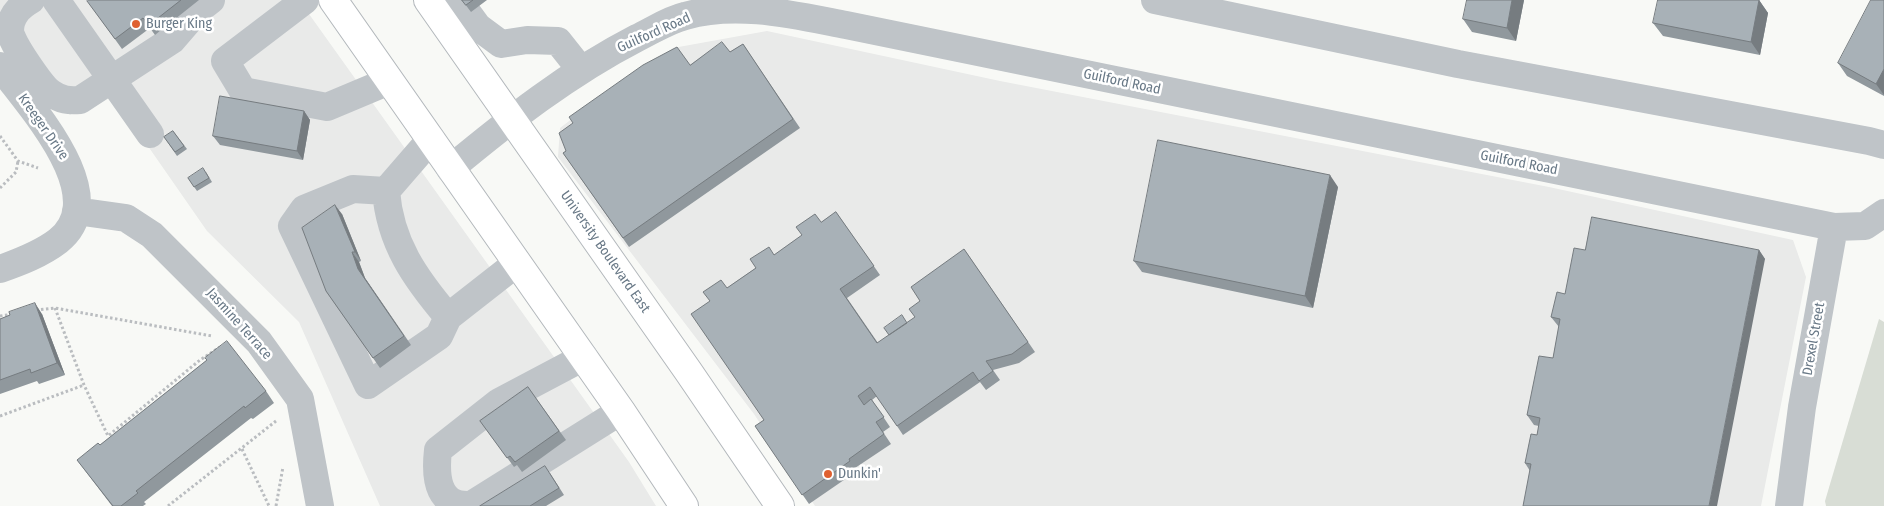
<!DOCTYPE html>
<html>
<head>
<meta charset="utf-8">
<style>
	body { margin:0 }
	canvas { display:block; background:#f8f9f6 }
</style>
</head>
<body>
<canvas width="1884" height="506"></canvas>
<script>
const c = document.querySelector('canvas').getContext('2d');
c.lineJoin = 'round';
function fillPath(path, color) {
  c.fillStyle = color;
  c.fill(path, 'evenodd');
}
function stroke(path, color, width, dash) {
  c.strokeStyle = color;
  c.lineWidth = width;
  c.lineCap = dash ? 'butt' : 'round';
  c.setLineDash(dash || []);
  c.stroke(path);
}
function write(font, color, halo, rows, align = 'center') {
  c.font = font + ' "Fira Sans Condensed",sans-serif';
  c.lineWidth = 5;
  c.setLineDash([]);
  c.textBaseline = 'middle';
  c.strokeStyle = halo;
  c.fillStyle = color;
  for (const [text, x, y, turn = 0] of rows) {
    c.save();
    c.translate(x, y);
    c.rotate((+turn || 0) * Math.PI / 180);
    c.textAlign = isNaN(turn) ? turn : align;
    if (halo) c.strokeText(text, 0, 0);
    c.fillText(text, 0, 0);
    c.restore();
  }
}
fillPath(new Path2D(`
	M0 0H299L629 462 656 506H380L299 322 207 231 111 93 70 115 47 96 0 29Z
	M767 31 1000 81 1549 187 1793 240 1806 277 1761 506H815L754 414 558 157 560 128 603 95 673 48Z`), '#e9eae9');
fillPath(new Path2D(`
	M1879 319 1884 322V506H1826L1825 501Z`), '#d8ddd5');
const major = new Path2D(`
	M333 0 621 411 684 506
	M428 0 688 371 780 506`);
stroke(major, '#b3b8bc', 30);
stroke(new Path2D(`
	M0 136 18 161 38 168
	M0 188 16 172 18 161
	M55 308 84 385 108 436 200 360 220 347
	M36 310 55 308 212 336
	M0 316 13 314
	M0 416 84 385
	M242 449 269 506
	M168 506 276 421
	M276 506 283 467`), '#babdc0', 3, [2.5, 2.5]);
stroke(new Path2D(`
	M31 0C19 7 10 16 10 31 10 41 42 87 51 93 61 100 69 101 80 100L172 40 197 11 211 0
	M56 0 150 134
	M305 0 225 61 243 91 327 107 389 81
	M458 0 478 27 501 44 527 40 558 41 581 70
	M1155 0 1458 64 1869 141 1884 145
	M0 66C28 105 115 196 58 241 41 254 20 262 0 269
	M431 139 386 191C390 243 415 278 448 317L517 263
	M450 169C509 120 569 73 637 38 652 31 668 20 685 16 737 1 794 15 846 25L1834 227 1865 226 1884 213
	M386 191 353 189 304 209 292 226 368 385 439 336 448 317
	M76 211 126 218 152 235 259 342 300 399 320 506
	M584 357 499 402 438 450C436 468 435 495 455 503 460 505 467 505 471 505L621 411
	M1789 506 1802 407 1834 227`), '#bfc4c8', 28);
stroke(major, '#fff', 28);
fillPath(new Path2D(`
	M88 0H199L155 35 150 28 122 49 94 10Z
	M462 0H487L471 12Z
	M1524 0 1516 41 1472 32 1463 19Z
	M1759 0 1768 13 1760 55 1663 36 1653 23Z
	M1884 0V96L1847 76 1838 63Z
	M743 44 800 128 629 247 563 153 566 151 573 123 690 65 730 52Z
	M304 111 310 120 303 160 220 145 213 136Z
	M173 131 187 149 177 156 164 137Z
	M206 172 212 182 197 191 188 178Z
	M1338 187 1313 308 1142 272 1134 261Z
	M836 212 880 275 847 298 878 343 915 318 920 301 964 249 1035 352 1019 363 993 370 1000 380 986 390 980 382 903 435 877 396 872 400 890 427 883 432 891 444 855 468 857 471 809 504 755 426 764 420 727 288Z
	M342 214 361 261 359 262 365 278 411 345 380 368 326 291Z
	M1585 250H1759L1765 259 1530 471 1525 463 1537 435 1539 426 1534 425 1527 415 1553 358 1559 327 1551 317 1565 294Z
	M42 314 65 375 39 384 37 381 0 394V319L10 315Z
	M207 360 266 391 274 403 253 419 251 418 144 502 146 504 143 506H112L77 460 100 445Z
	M528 387 566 440 522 472 517 465 514 467 480 421Z
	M550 473 564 495 546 506H480Z`), '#90989d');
fillPath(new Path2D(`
	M1512 0H1524L1516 41 1507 28Z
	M1759 0 1768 13 1760 55 1751 42Z
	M1884 69V95L1876 84Z
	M304 111 310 120 303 160 297 151Z
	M1330 175 1338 187 1313 308 1305 296Z
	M335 205 342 214 361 261 355 252Z
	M1759 250 1765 259 1717 506H1709Z
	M352 252 359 262 365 278 411 345 358 269Z
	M35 303 42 314 65 375 57 363Z`), '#767c80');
const building = new Path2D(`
	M88 0H181L149 25 143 18 115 39 87 1Z
	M462 0H473L466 5Z
	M1467 0H1512L1507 28 1463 19Z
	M1658 0H1759L1751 42 1653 23Z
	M1871 0H1884V69L1876 84 1838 63Z
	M722 42 730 52 743 44 793 119 623 238 563 153 566 151 559 133 573 123 569 117 643 65 677 47 690 65Z
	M220 96 304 111 297 151 213 136Z
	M173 131 184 146 175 152 164 137Z
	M1158 140 1330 175 1305 296 1134 261Z
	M203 168 209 178 194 187 188 178Z
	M335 205 355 252H352L358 269 404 336 373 358 326 291 302 228Z
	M836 212 874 266 840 289 877 343 915 317 909 309 920 301 911 287 964 249 1028 342 1012 354 986 361 993 371 979 381 973 372 897 426 870 387 858 396 864 405 871 399 884 417 876 422 884 434 849 459 850 461 802 495 755 426 764 420 691 314 710 301 703 292 721 280 727 288 756 268 750 259 769 247 774 255 802 235 796 227 815 214 821 222Z
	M1592 217 1759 250 1709 506H1523L1531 464 1525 463 1531 434 1537 435 1540 418 1527 415 1539 356 1553 358 1560 319 1551 317 1557 292 1565 294 1574 248 1585 250Z
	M35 303 57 363 31 373 30 369 0 380V319L10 315 9 312Z
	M902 315 907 323 889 335 884 328Z
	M227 341 266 391 245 408 244 406 136 491 138 493 121 506H113L77 460 98 443 100 445 207 360 205 358Z
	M528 387 559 431 515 462 510 456 507 458 480 421Z
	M545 466 559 488 530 506H480Z`);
fillPath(building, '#a8b1b7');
stroke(building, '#767c80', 1);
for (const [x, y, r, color] of [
	[136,24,5,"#df6030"],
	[828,474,5,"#df6030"]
]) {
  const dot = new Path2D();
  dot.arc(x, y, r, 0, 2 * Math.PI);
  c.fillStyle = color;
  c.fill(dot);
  stroke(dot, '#fff', 2);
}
write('14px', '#687886', '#fff', [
	["Burger King",146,24],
	["Dunkin'",838,474]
], 'left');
write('14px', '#687886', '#fff', [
	["Guilford Road",654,33,-24],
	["Guilford Road",1122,82,12],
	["Kreeger Drive",43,127,55],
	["Guilford Road",1519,163,11],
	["University Boulevard East",605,252,55],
	["Jasmine Terrace",239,324,48],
	["Drexel Street",1814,339,-80]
]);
</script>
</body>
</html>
